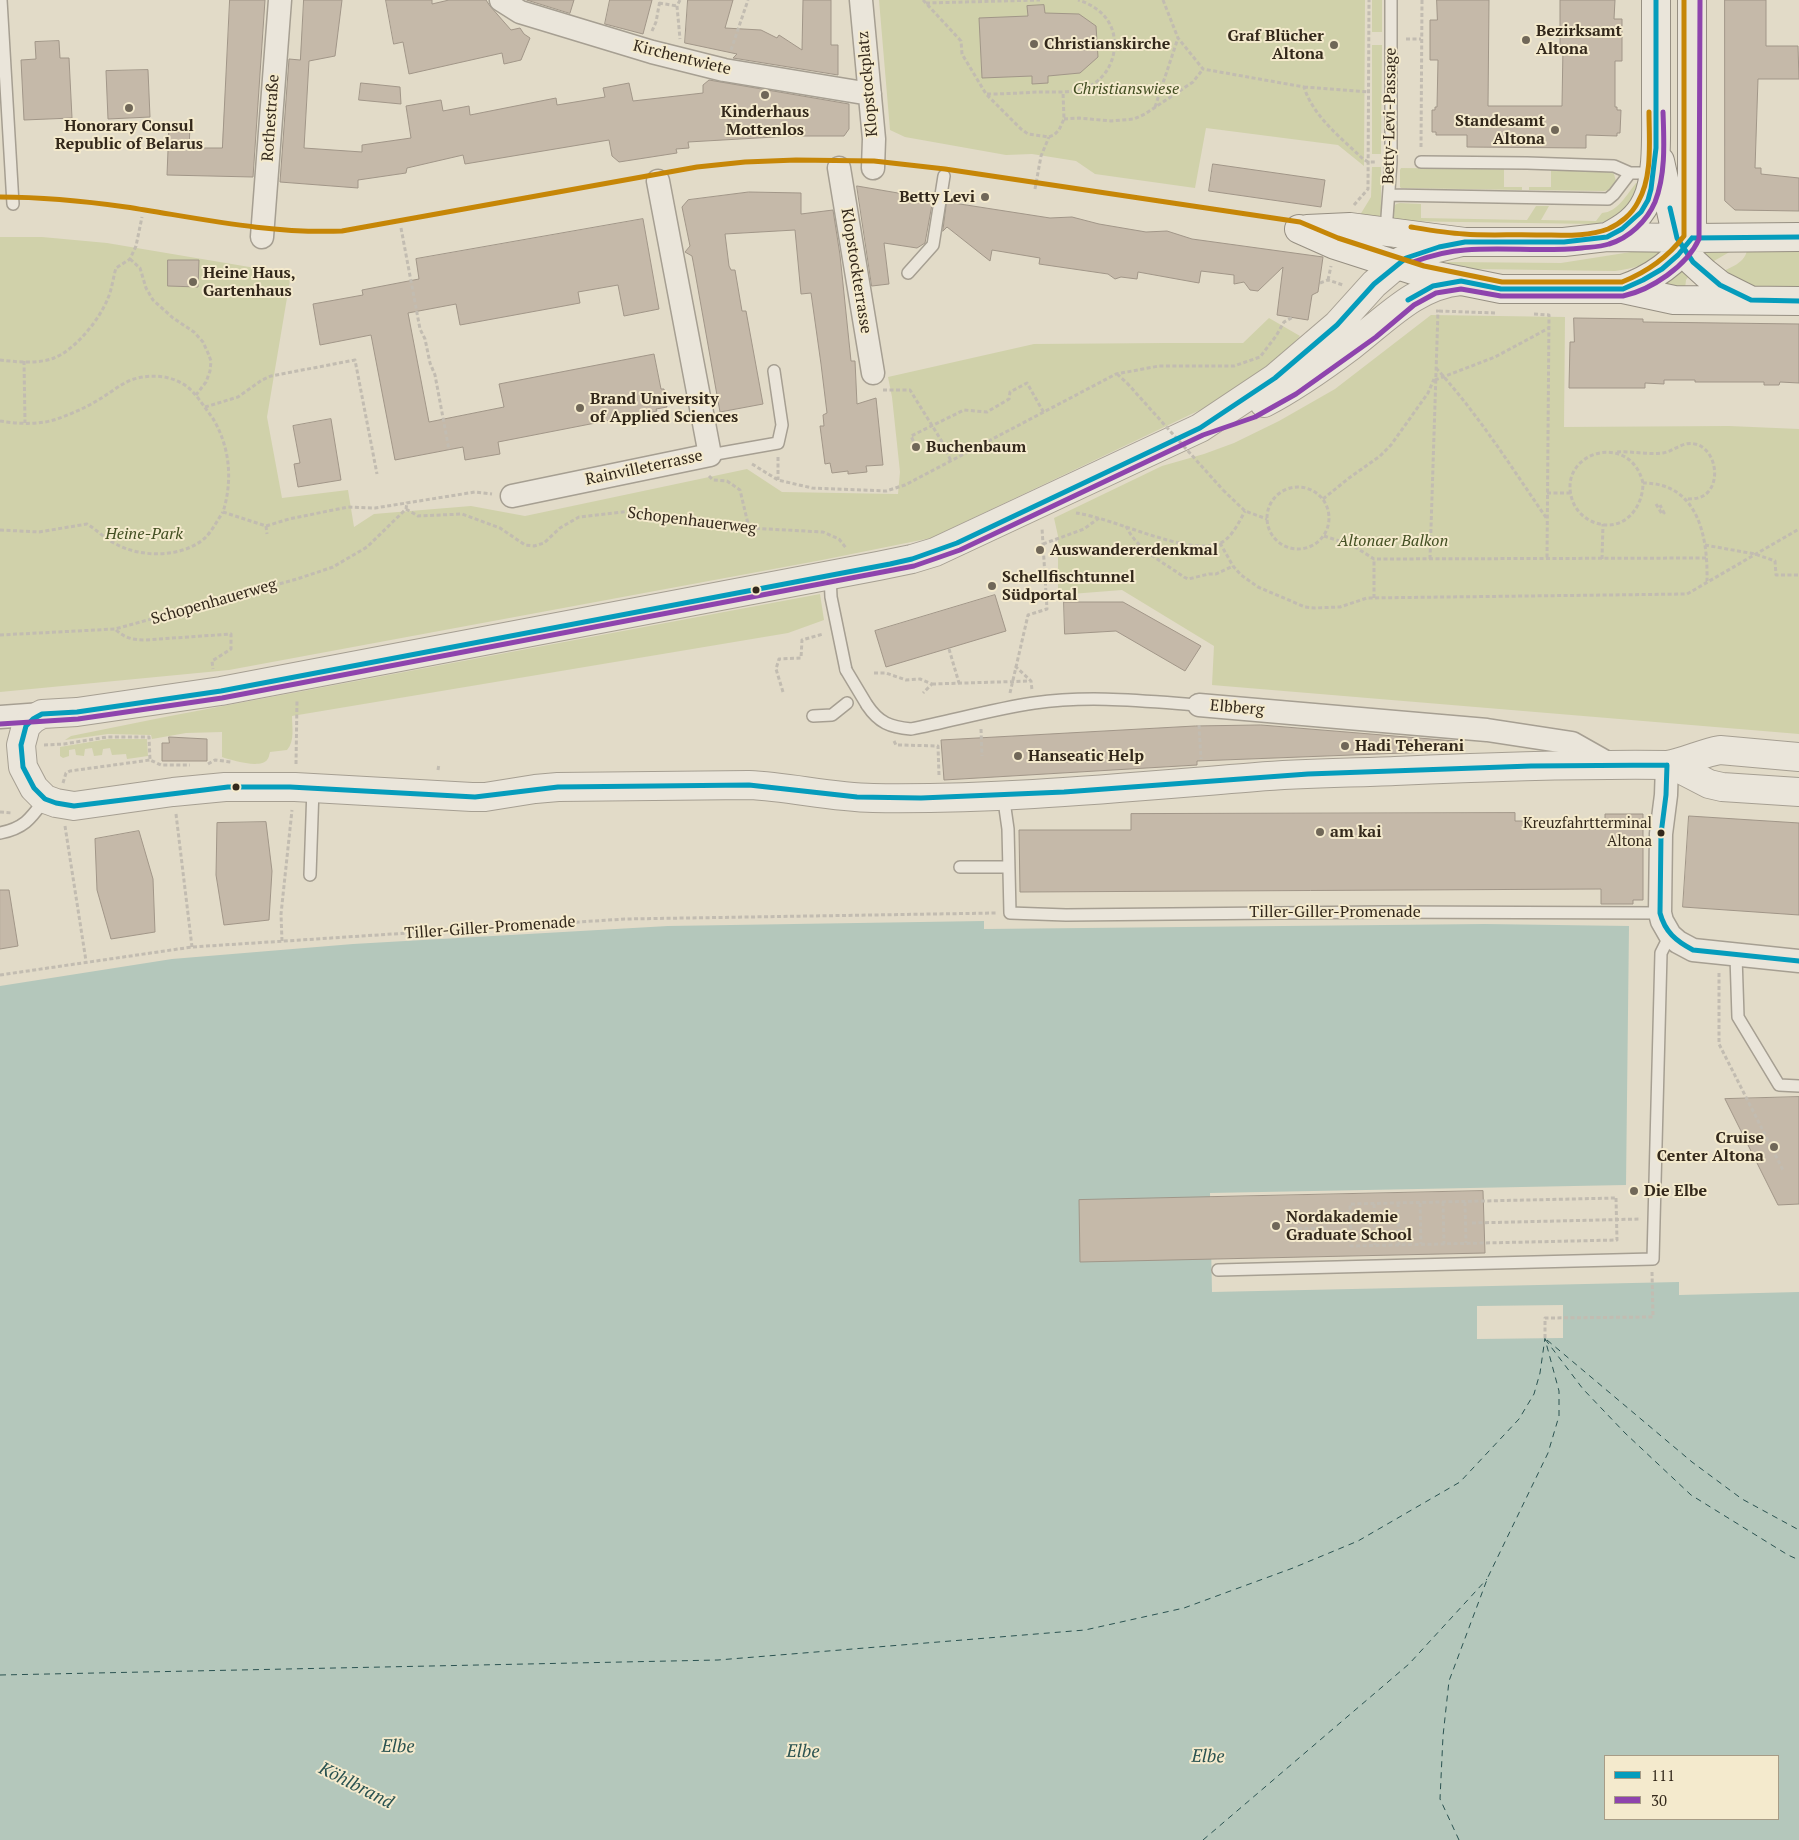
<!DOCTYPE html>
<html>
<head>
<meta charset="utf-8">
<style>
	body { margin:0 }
	#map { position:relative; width:1799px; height:1840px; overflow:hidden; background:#e2dbc8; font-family:"PT Serif",serif }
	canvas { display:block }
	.legend { position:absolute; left:1604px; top:1755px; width:175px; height:65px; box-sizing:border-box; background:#f4eacd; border:1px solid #a79c86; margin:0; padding:6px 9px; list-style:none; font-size:15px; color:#33281b }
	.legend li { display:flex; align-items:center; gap:10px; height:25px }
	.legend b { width:25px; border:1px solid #a79c86 }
</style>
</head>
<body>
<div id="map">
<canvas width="1799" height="1840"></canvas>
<ul class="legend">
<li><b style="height:6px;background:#059cbc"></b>111</li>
<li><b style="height:6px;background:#8e44ad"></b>30</li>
</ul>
</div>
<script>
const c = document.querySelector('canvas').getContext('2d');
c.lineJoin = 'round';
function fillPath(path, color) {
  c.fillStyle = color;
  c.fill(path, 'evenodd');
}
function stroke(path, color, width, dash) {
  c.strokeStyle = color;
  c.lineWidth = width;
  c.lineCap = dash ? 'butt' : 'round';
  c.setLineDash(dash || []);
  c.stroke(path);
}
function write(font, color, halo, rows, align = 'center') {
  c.font = font + ' "PT Serif",serif';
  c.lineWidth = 4;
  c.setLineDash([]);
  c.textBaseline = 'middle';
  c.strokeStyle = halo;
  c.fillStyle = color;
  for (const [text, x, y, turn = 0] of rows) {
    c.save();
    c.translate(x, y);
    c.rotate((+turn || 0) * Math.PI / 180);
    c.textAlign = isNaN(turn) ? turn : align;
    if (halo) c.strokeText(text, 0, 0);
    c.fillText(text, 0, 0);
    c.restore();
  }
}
fillPath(new Path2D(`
	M879 0H1365L1364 166 1338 145 1206 128 1195 188 1095 174 1076 161 1032 154 1006 155 905 137 890 130Z
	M1372 0H1382V32H1372Z
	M1372 45H1382L1381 154H1372Z
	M1372 167H1381V214L1379 219 1360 215 1371 197Z
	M1401 168 1504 169V187H1522V190L1401 188 1400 187V170Z
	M1551 169 1610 171 1614 174 1616 181 1612 189 1604 191 1529 190V187H1551Z
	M1636 183 1639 184C1630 207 1620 218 1596 224L1394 221 1392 209 1396 204 1400 203 1421 204V218L1527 220 1536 206H1549L1541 220 1596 221 1602 213C1618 212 1627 194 1636 183Z
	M0 237H42L107 243 291 274 267 417 282 498 348 490 354 527 374 514 471 506 525 516 747 469 782 492 898 494 900 472 892 397 888 377 1034 344 1165 343H1243L1269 318 1300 336 1272 369 1200 410 931 538 822 560 229 670 0 692Z
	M1799 246V292L1765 291 1717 274C1729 268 1747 263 1747 248Z
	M1701 248 1733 250 1707 265Z
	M1650 249 1663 251C1649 264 1633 269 1615 271L1475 269 1455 267 1446 264 1448 262 1561 263Z
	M1687 267 1692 271 1686 280 1685 289H1667L1664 283Z
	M1431 315 1565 317 1564 427 1729 426 1799 429V734L1212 685 1214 646 1122 590 1058 595V536L1054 518 1162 466 1204 454 1234 443 1279 421 1335 389Z
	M820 594 824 620 788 633 292 716C292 727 295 741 287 750L270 752C269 755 269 758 267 760 260 769 231 760 222 757V732L186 733 152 739 151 735 108 734 65 740 71 736 170 716Z
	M108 739H147L148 756 127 759 126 754 112 755 110 748 103 749 102 755 94 756 92 748 85 749 84 756 76 755 75 749 69 750V756L63 758 60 756V747Z`), '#d0d1aa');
fillPath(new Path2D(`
	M984 921V929L1485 924 1629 926 1626 1185 1210 1193 1212 1292 1679 1282V1295L1799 1292V1840H0V986L172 959 353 944 668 926ZM1605 1756H1778V1819H1605Z`), '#b4c7bb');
fillPath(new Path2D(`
	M1563 1305V1338L1477 1339V1306Z`), '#e2dbc8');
stroke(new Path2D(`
	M1545 1339 1583 1389 1625 1433 1691 1495 1788 1555 1799 1560
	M1547 1340 1692 1462 1742 1499 1799 1530
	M0 1675 718 1660 1085 1630 1184 1608 1293 1568 1358 1541 1460 1482 1519 1419 1534 1394 1540 1373 1545 1338
	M1203 1840 1409 1664 1487 1579
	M1459 1840 1440 1799 1443 1736 1449 1681 1488 1577 1548 1453 1559 1416V1391L1545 1339`), '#2b5351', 1, [6, 5]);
const building = new Path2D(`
	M230 0H265L253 177 167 175 169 126 190 127 189 148H222Z
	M304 0H342L335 56 309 61 304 148 362 152V145L411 138 406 106 441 100 443 111 469 106 470 115 556 98 557 105 605 97 603 88 629 83 633 101 703 93V85L709 80 849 104V129L844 136H792L688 142 689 148 676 149 677 153 619 162 612 156 609 140 465 164 463 155 407 168 406 173 358 180V188L280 182 289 59 300 60Z
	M386 0H432V4L449 0H486L490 6 511 30 520 28 524 34 530 38 521 60 504 64 502 53 409 74 403 42 394 44Z
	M527 0H574L570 13Z
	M610 0H652L643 34 605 24Z
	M688 0H733L725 28 761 30 777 38 779 35 802 50 803 0H831V45H838V75L733 58 737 54 685 43Z
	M1437 0H1489L1488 106H1562L1563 46 1560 45V0H1615L1614 19H1622V61H1615V107H1617V110H1621L1620 133H1617V136L1586 135V148L1467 147V135H1436V132H1432V110H1435V107H1437L1438 60H1430V20H1437Z
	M1725 0H1766V46H1798L1799 79H1758L1755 168H1761V174L1799 178V211L1735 210 1725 201Z
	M1044 5 1045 13 1079 14 1096 26 1098 57 1080 73 1048 76V83L1032 84V76L982 78 979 18 1028 16 1027 6Z
	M59 41 60 58H69L72 118 24 120 21 60 36 59 35 42Z
	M148 70 150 117 108 119 106 71Z
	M361 83 400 87 401 104 359 100Z
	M1213 164 1325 180 1321 207 1209 191Z
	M857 186 933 199 925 243 917 248 884 243 889 284 872 286Z
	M749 192 801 193V214L833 210 840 255 851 361H855L857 404 876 398 883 465 866 466 867 472 848 474V471L832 473 830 463 825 464 820 426H824L823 415 827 413 821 364 811 293 801 294 795 230 725 234 729 266 731 270H735L742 311H746L763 404 720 412 695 272 692 256 685 252 690 246 682 207 688 200Z
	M947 202 1050 218 1072 217 1099 224 1146 232 1167 231 1192 239 1323 257 1318 292 1312 295 1308 320 1277 315 1283 267 1258 291 1250 290 1244 282 1234 284V275L1201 271 1199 283 1138 272 1137 279 1121 277 1115 279 1108 274 1039 264 1040 258 992 250 990 261 947 227 943 231Z
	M643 219 659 309 624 316 618 285 578 292 580 303 460 325 456 304 408 313 429 422 504 407 499 384 654 354 661 389H664L667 407 656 409 657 411 498 442 500 454 465 460 463 447 395 460 371 335 320 345 313 304 363 295 362 290 419 279 416 259Z
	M168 260H199L198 287 168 286Z
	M1574 318 1643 319V322L1799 324V383L1780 382 1779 385H1764V382H1695V380H1664V384L1645 383V388H1569L1570 342H1574Z
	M331 419 341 480 298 487 294 464 300 463 293 426Z
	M995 595 1006 631 886 667 875 631Z
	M1064 602H1123L1201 646 1185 671 1116 631 1065 634Z
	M1261 725 1455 741V751L1197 761V765L944 780 941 740 1195 726Z
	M169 737 207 739V761H162V743H169Z
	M1515 813V821H1605V814H1643V900H1633V904H1601V889L1020 892 1019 830H1131V814Z
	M1689 816 1799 823V915L1683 907Z
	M266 822 272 871 269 920 224 925 216 875 217 823Z
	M139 831 153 879 155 932 111 939 97 890 95 839Z
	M0 890H9L18 946 0 949Z
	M1799 1097V1204L1778 1205 1725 1099Z
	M1483 1191 1485 1253 1080 1262 1079 1200Z`);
fillPath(building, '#c5b9a9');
stroke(building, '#a19688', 1);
const service = new Path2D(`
	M1 0 13 204
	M1421 162 1527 163 1614 166 1630 173
	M1390 195 1608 199 1614 194 1630 173H1653
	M1386 231 1391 162V0
	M908 273 933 245 944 176
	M710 455 778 443 782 425 774 371
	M830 575 831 597 846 670
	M867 705C879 723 890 727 911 729 952 721 993 709 1034 703 1089 695 1144 701 1199 705
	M813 716 832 715 847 703
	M1003 794 1008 829 1010 913 1066 915 1382 912 1660 913
	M0 833C25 828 31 818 45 799
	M960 867H1008
	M310 875 313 788
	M1736 956 1738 1017 1779 1085 1799 1086
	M1218 1270 1653 1259 1661 953 1670 935`);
const minor = new Path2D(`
	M501 0 520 12 652 52 724 70 870 94
	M861 0 874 139 873 168
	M839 168 873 373
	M262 237 280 0
	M512 496 710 455 658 181
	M1199 705 1487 730 1572 743 1611 765
	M0 717 42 714
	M1667 765 1666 795 1661 834 1660 913 1662 921 1670 935 1678 942 1693 950 1799 961`);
const tertiary = new Path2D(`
	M1462 242 1418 253 1401 261 1374 284 1337 325 1275 378 1200 428 935 552 912 559 878 566 221 691 77 712 42 714 33 719 26 726 21 745 23 767 34 788 45 799 56 803 74 806 173 792 225 787H295L472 797H485L535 789 558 787 749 785C790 787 831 797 873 798 1000 800 1129 787 1256 777 1302 773 1349 773 1395 771 1486 767 1576 764 1667 765 1686 762 1702 753 1720 750L1799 757
	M1264 403C1295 387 1323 367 1351 346 1385 320 1416 285 1461 281
	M1667 765 1680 769 1709 784 1722 787 1799 792`);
const secondary = new Path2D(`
	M1692 0V238
	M1660 161 1677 238 1693 262 1705 273 1720 285 1748 299
	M1299 229 1335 245 1422 273 1501 289H1623L1674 300 1799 301
	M1307 229 1350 227 1465 242H1564L1607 237 1692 238 1799 237
	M1607 237C1624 228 1638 219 1646 202 1658 179 1656 133 1656 107 1656 72 1656 36 1656 0
	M1623 289C1651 279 1675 263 1692 238`);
stroke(service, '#a69f92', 14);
stroke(minor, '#a69f92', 25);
stroke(tertiary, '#a69f92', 30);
stroke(secondary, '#968f82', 30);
stroke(new Path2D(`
	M680 0 677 6 680 39
	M923 0 961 41 962 54 986 94 1021 129 1028 134 1049 137 1054 135 1059 130 1064 119 1063 92
	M1163 0 1178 38 1203 69 1304 87C1313 116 1340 137 1362 158L1368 162H1377
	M659 3 677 6
	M926 3 1040 0
	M652 31 656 22 660 0
	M1406 39H1421
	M731 50 748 0
	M1304 87 1368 92
	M987 94C1004 94 1020 93 1037 92 1052 92 1069 93 1083 89 1106 81 1117 59 1114 37 1111 17 1095 5 1078 0
	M1155 107 1178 38
	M1064 119 1079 118 1111 121 1134 119 1145 114 1193 82 1203 69
	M1421 147 1422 0
	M1035 189 1041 156 1049 137
	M1354 205 1368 189 1369 0
	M401 228 420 329 425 339 430 363 435 375 449 450
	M130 259 140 268 146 288 153 300 173 318 194 332 203 342 208 353 211 361 210 371 206 382 196 395
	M1328 280 1331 266
	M1320 283 1328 280 1343 285
	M1439 311 1495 313
	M1534 314 1549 315 1547 559
	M0 360C17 362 38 364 54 358 75 350 100 319 108 298 112 289 113 278 116 268L130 259 136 246 142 217
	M24 361 25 423
	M1436 368C1478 414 1512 468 1547 519
	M1117 374 1127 383
	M1435 380 1495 357 1549 328
	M883 390H910L941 440 951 461
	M205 407 238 397 262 380 271 376 355 360 377 474
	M0 421C18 424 39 425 57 419 71 414 85 408 98 400 109 394 119 385 131 380 151 373 175 375 191 390 199 398 205 408 212 417 230 446 233 480 223 512L266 526 289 519 348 507 375 508 475 492 492 494
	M916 447 911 436 964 410 987 412 1009 399 1010 392 1027 383 1044 413
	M1617 452C1632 451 1648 455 1663 453 1674 451 1683 441 1695 444 1714 448 1721 478 1708 492 1703 498 1695 499 1687 499
	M778 457V480
	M752 464 778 480 812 488 886 491 905 485 1116 374 1159 366H1234L1260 357 1276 336 1284 322 1293 317
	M709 476 713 480 727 481 740 490 749 528
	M1643 483C1630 429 1554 453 1573 502 1577 512 1586 520 1596 523 1623 532 1643 509 1643 483 1698 483 1708 536 1707 581
	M1267 518a31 31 0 1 1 62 0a31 31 0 1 1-62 0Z
	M1223 490 1245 511 1267 519
	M1547 493H1571
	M1323 499 1349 478 1380 456 1391 445 1428 393 1434 379
	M1656 504 1662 514 1664 513 1660 505
	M406 509 418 516 462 514 500 528 525 545 534 546 544 543 560 528 579 517 631 511 749 528 823 532 839 539 846 548
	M1076 513C1114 518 1185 555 1218 544 1231 540 1239 522 1245 511
	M266 526 267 534
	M1126 526C1137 550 1163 562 1184 577L1188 579 1209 574H1216L1233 566
	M0 530 39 532 87 524C97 530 105 539 116 544 141 558 182 558 205 538 212 531 217 521 223 512
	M1324 536 1352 545 1374 559 1707 558
	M1220 543 1233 566 1241 575 1258 587 1305 607 1315 608 1340 607 1367 598 1687 594 1799 529
	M1043 544 1084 529 1099 518
	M1705 545 1755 554 1775 561 1776 575H1799
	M1430 559 1438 311H1436
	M1602 559 1603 524
	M1374 598V559
	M116 630C125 638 133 640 145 640L231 634V649L212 661 213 669
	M0 635 115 629 297 579 333 567 367 547 406 509 407 502
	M949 649 959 683
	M1015 666 1031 681 1032 690
	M874 673H886L906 680 920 679 932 684 923 693
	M932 684 1031 681
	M783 692 776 669 779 659 801 658 802 640 823 634
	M1010 693 1028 615 1047 609 1042 528
	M1199 725 1201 759
	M981 729 982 756
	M894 741 896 745H901L938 746 939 775
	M44 745 64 744 107 737H149L150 760 161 765H190
	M208 764 215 760 231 762
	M296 764 297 700
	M438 770 439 764
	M63 783 66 773 70 771 150 760
	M0 812 12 813
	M176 814 192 947
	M65 826 86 961
	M282 941 281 914 292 810
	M1719 973V1044L1784 1172
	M0 975 192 947 625 919 996 913
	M1616 1198 1617 1240 1351 1246 1350 1204Z
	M1443 1202 1444 1244
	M1465 1202 1466 1243
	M1398 1203 1399 1245
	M1420 1203 1421 1244
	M1374 1204 1375 1245
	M1350 1212 1324 1213V1240H1351
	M1472 1223 1641 1219
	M1285 1229 1324 1228
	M1545 1338V1318L1653 1317 1652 1272`), '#c2bcb1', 3, [4, 2.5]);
stroke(service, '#eae5da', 11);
stroke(minor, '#eae5da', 22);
stroke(tertiary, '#eae5da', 28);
stroke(secondary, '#eae5da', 28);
const serviceBridge = new Path2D(`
	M846 670 867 705`);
stroke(serviceBridge, '#a69f92', 14, []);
stroke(new Path2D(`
	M1127 383 1223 490`), '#c2bcb1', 3, [4, 2.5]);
stroke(serviceBridge, '#eae5da', 11);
stroke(new Path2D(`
	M1656 0V148L1651 189 1648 200 1641 212 1622 229 1607 237 1564 242H1465L1439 247 1406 258 1374 284 1337 325 1275 378 1200 428 957 543 912 559 890 564 221 691 77 712 42 714 33 719 26 726 21 745 23 767 34 788 45 799 56 803 74 806 228 787H290L475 797 558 787 749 785 857 797 921 798 1064 792 1308 774 1531 766 1667 765
	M1670 208 1677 238 1693 262 1720 285 1751 300 1799 301
	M1692 238 1799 237
	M1408 300 1433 286 1461 281 1501 289H1623L1643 280 1662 269 1678 255 1692 238
	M1667 765 1666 795 1661 834 1660 913C1665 932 1676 941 1693 950L1799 961`), '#059cbc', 5);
stroke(new Path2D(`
	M1413 262C1430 256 1447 251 1465 250 1504 247 1543 252 1582 248 1591 247 1600 247 1609 244 1629 238 1647 221 1655 202 1666 174 1664 141 1663 112
	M0 724 78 719 222 698 914 566 960 550 1203 435 1255 417 1296 394 1376 337 1414 305 1436 293 1461 289 1501 296H1623C1651 290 1687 266 1699 239L1700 0`), '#8e44ad', 5);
stroke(new Path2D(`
	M0 197C42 197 84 201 126 207 198 218 269 234 342 231L697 167 745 162 796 160 874 161 945 169 1300 222 1338 238 1424 266 1502 282H1622C1647 272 1668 257 1684 236V0
	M1411 227C1429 230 1446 233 1464 234 1489 236 1514 234 1540 235 1562 235 1587 237 1608 229 1620 224 1632 214 1638 202 1653 176 1649 140 1649 112`), '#c68607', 5);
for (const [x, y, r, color] of [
	[1526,40,5,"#706758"],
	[1034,44,5,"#706758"],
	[1334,45,5,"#706758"],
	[765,95,5,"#706758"],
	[129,108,5,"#706758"],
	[1555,130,5,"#706758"],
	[985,197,5,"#706758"],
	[193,282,5,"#706758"],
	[580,408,5,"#706758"],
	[916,447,5,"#706758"],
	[1040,550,5,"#706758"],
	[992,586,5,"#706758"],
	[756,590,4.5,"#33281b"],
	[1345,746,5,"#706758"],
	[1018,756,5,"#706758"],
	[236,787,4.5,"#33281b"],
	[1320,832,5,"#706758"],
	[1661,833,4.5,"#33281b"],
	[1774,1147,5,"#706758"],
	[1634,1191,5,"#706758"],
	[1276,1226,5,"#706758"]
]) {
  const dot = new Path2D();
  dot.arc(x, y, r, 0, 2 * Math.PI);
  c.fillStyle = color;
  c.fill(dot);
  stroke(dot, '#f4eacd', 2);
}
write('15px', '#33281b', '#f4eacd', [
	["Kreuzfahrtterminal",1652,824],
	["Altona",1652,842]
], 'right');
write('bold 16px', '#33281b', '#f4eacd', [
	["Bezirksamt",1536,31],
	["Altona",1536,49],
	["Graf Blücher",1324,36,"right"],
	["Altona",1324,54,"right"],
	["Christianskirche",1044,44],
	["Kinderhaus",765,112,"center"],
	["Mottenlos",765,130,"center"],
	["Standesamt",1545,121,"right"],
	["Altona",1545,139,"right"],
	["Honorary Consul",129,126,"center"],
	["Republic of Belarus",129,144,"center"],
	["Betty Levi",975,197,"right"],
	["Heine Haus,",203,273],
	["Gartenhaus",203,291],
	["Brand University",590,399],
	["of Applied Sciences",590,417],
	["Buchenbaum",926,447],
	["Auswandererdenkmal",1050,550],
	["Schellfischtunnel",1002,577],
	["Südportal",1002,595],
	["Hadi Teherani",1355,746],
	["Hanseatic Help",1028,756],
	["am kai",1330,832],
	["Cruise",1764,1138,"right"],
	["Center Altona",1764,1156,"right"],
	["Die Elbe",1644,1191],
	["Nordakademie",1286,1217],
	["Graduate School",1286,1235]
], 'left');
write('16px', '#33281b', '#f4eacd', [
	["Kirchentwiete",682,58,14],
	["Klopstockplatz",868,84,-95],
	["Betty-Levi-Passage",1390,116,-89],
	["Rothestraße",271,118,-86],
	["Klopstockterrasse",856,271,81],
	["Rainvilleterrasse",644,468,-12],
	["Schopenhauerweg",692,521,7],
	["Schopenhauerweg",214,602,-16],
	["Elbberg",1237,708,5],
	["Tiller-Giller-Promenade",1335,912],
	["Tiller-Giller-Promenade",490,928,-4]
]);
write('italic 16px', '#434f22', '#f4eacd', [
	["Christianswiese",1126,89],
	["Heine-Park",144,534],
	["Altonaer Balkon",1393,541]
]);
write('italic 18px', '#2b5351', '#f4eacd', [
	["Elbe",398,1747,1],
	["Elbe",803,1752,1],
	["Elbe",1208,1757,1],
	["Köhlbrand",356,1786,27]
]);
</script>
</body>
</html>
